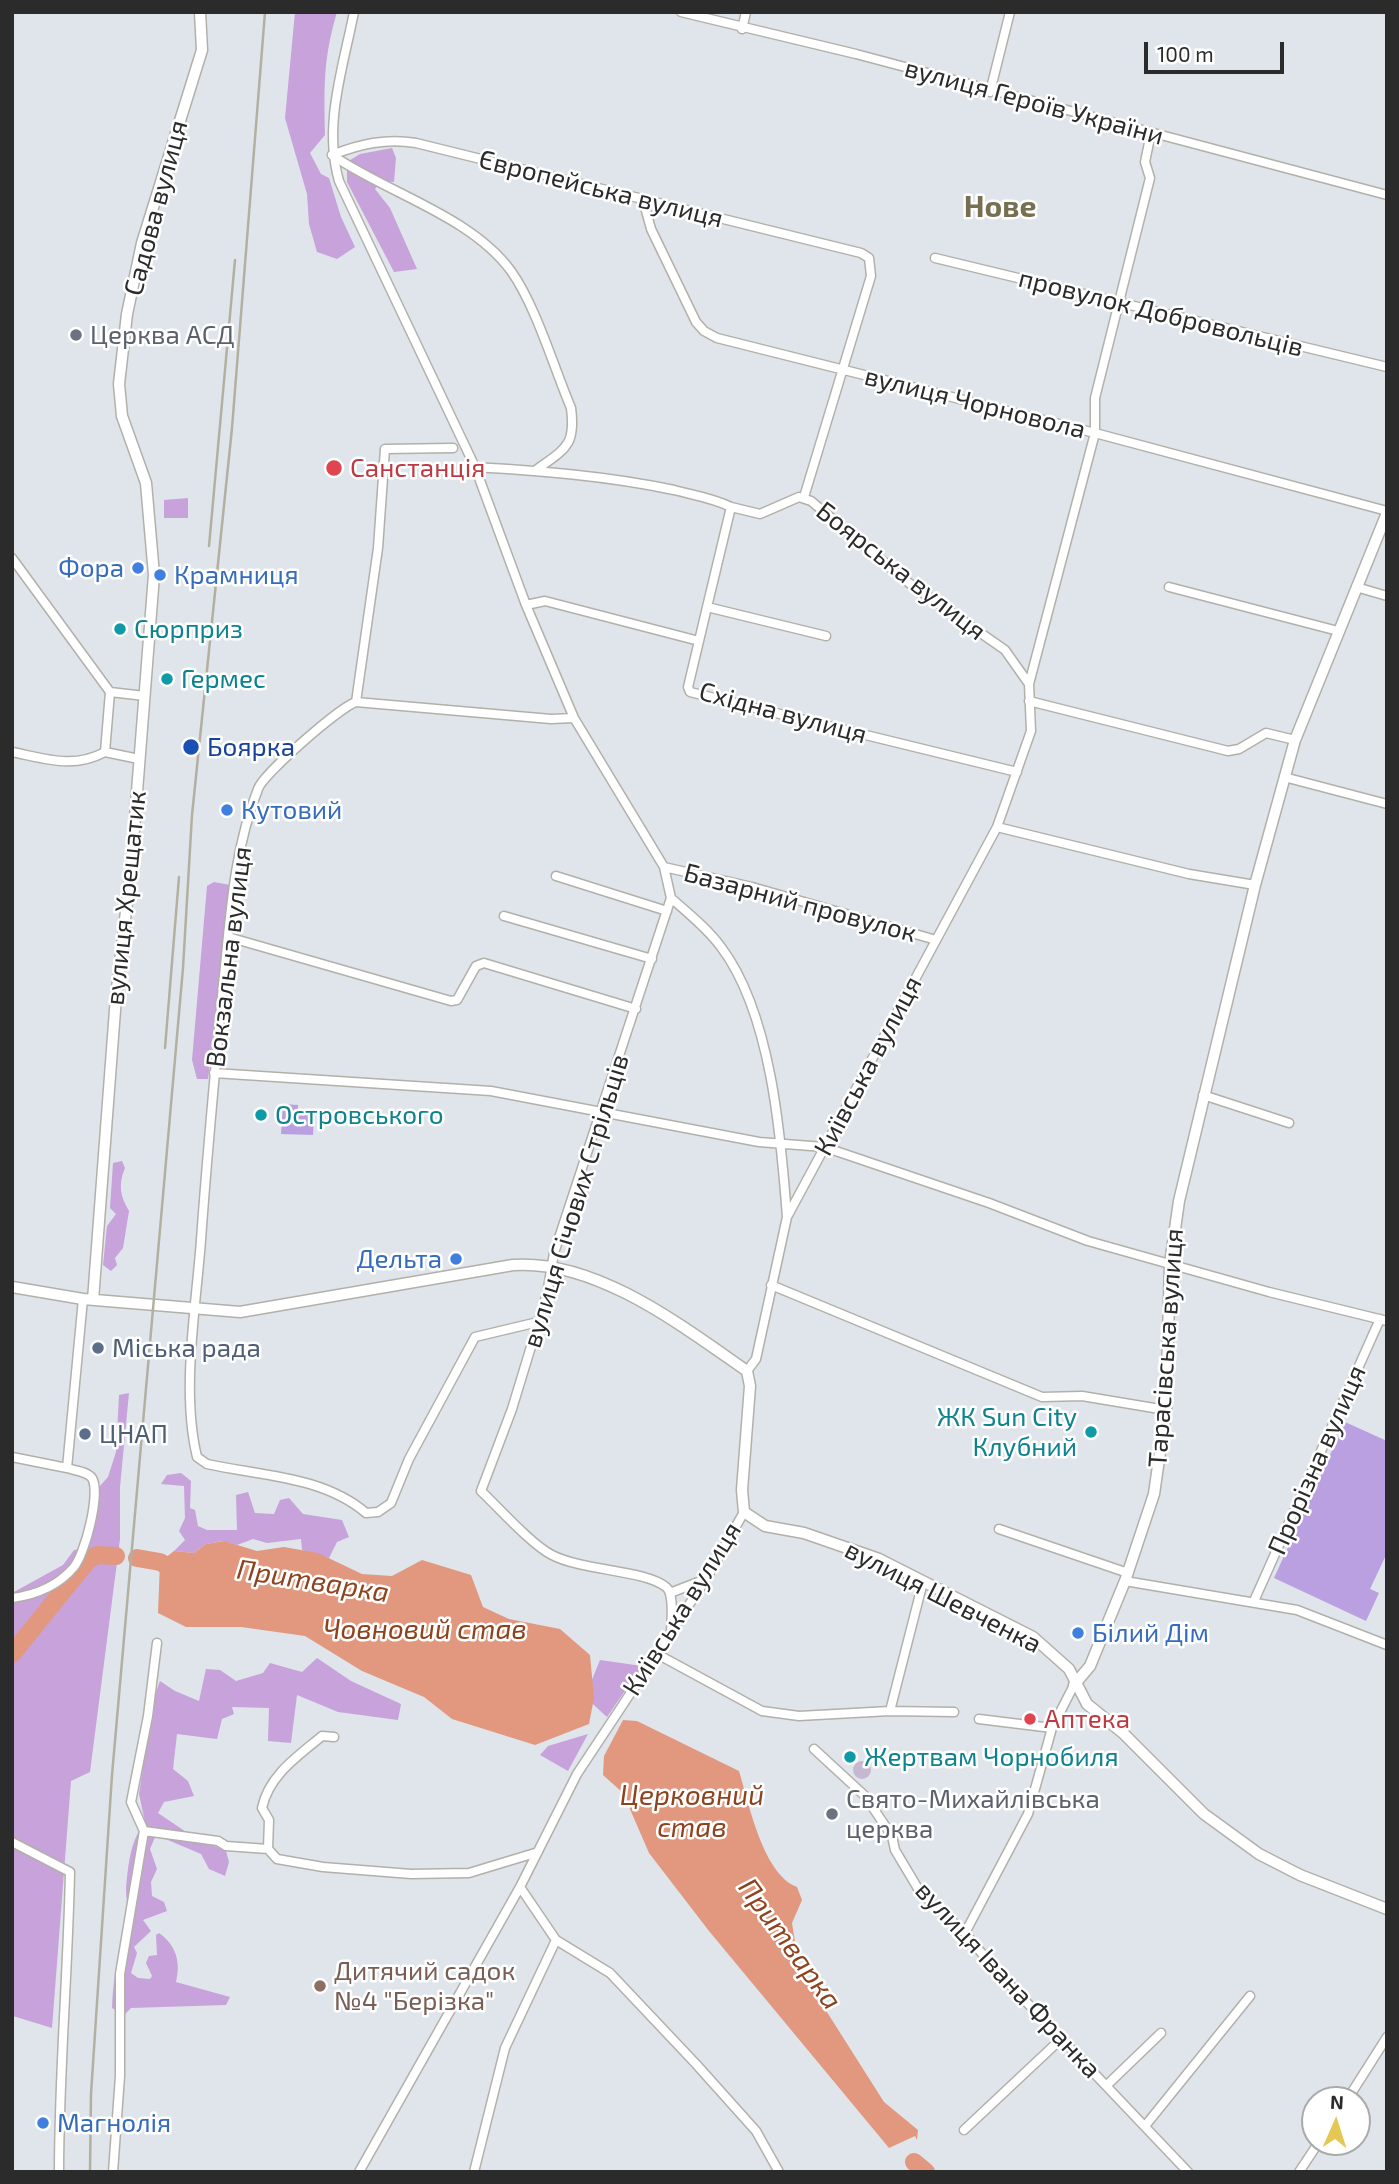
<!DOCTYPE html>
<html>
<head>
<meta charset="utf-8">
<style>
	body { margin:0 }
	#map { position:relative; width:1399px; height:2184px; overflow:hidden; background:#dfe5eb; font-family:"Exo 2",sans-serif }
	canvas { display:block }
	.frame { position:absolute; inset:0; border:14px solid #2b2b2b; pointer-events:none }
	.north { position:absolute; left:1301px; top:2086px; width:70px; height:70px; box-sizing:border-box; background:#fff; border:2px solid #aaa; border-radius:50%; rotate:3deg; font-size:19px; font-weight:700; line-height:28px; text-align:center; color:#2b2b2b }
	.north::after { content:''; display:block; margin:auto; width:24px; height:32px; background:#e5c853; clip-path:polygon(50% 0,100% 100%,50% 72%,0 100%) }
	.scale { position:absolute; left:1144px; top:42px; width:140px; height:32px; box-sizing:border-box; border:4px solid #2b2b2b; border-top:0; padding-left:9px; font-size:21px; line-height:24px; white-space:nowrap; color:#2b2b2b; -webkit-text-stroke:5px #fff; paint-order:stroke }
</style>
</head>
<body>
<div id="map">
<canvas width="1399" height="2184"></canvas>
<div class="frame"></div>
<div class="north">N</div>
<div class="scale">100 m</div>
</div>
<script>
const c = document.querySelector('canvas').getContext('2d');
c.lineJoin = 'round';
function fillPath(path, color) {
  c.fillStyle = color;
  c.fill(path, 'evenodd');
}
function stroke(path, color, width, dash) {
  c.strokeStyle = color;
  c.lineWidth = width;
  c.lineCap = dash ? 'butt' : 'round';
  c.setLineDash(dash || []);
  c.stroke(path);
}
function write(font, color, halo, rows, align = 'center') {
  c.font = font + ' "Exo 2",sans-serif';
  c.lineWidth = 5;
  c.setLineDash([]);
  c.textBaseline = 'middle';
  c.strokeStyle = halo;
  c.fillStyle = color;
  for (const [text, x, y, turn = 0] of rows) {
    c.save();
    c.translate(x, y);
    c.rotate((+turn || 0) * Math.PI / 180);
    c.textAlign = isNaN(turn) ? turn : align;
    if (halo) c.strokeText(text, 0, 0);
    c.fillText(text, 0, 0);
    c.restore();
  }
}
fillPath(new Path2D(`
	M295 12H337C323 60 324 86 325 135L310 153 321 174 329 178 341 217 355 247 337 259 317 252 309 224 307 194 285 118Z
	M392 148 396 158 394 182 382 181 375 189 390 208 417 269 394 272 347 182V162L360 154Z
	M188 498V518H164V500Z
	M214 882 230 885 208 1079H197L192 1060 207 886Z
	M122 1161 125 1168C118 1185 120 1196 129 1211L123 1248 115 1258 117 1265 111 1271 103 1265 107 1226 116 1214 110 1208 113 1163Z
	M129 1393 120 1487V1539L90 1772 71 1781 52 2028 13 2016 12 2019V1593L63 1565 74 1550 87 1548 99 1487 108 1477 116 1452 119 1395Z
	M181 1473 191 1481 190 1508 195 1510 198 1526 207 1530H237L236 1495 248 1492 255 1513 274 1514 280 1500 289 1498 303 1514 342 1520 349 1537 337 1542 329 1558 302 1550 301 1539 267 1543 253 1539 237 1545 223 1541 206 1544 194 1553 174 1551 185 1540 179 1531 185 1518 184 1486 161 1484 167 1475Z
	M317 1658 351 1681 401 1704 398 1720 338 1712 297 1695 291 1743 268 1741 269 1708 232 1707 234 1714 222 1719 217 1739 177 1734 173 1769 188 1781 194 1796 164 1802 158 1813 192 1836 226 1851 229 1862 225 1876 209 1869 201 1854 156 1835 150 1849 157 1869 151 1882 152 1896 164 1902 167 1911 143 1920 151 1931 134 1947 137 1953 131 1973 138 1978 150 1979 152 1976 146 1963 149 1956 157 1955 156 1935 159 1933C176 1945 181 1962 176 1982L230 1997 226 2005 131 2008 124 2015 112 2008C113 1975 120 1945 127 1912 128 1905 126 1897 126 1890 128 1866 130 1841 145 1822L139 1794 153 1701 160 1681 175 1691 199 1701 206 1669 220 1670 236 1681 263 1673 270 1663 302 1672Z
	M600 1660 642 1666 607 1717 585 1697Z
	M588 1734 568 1771 540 1755 548 1746Z`), '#c7a2db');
fillPath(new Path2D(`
	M853 1770a9 9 0 1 1 18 0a9 9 0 1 1-18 0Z`), '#c6b8d3');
fillPath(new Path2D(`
	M283 1104 298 1105V1114L314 1115 313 1135 281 1134Z
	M1345 1422 1387 1441V1553L1370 1589 1379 1593 1366 1621 1274 1578Z`), '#ba9fe1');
fillPath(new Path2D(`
	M224 1541 257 1551 284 1547 318 1553 362 1574 392 1576 422 1560 471 1575 483 1607 509 1619 560 1629 590 1655 594 1698 589 1724 535 1745 452 1719 424 1697 362 1671 305 1636 241 1627H186L158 1613 160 1562 174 1551 194 1553 206 1544Z
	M623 1720 637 1721 739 1771C749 1804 763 1874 797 1887L802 1900 792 1923 799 1968 884 2102 918 2130 917 2140 915 2136 889 2148 709 1931 649 1853 623 1793 603 1775 604 1756Z`), '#e1987f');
stroke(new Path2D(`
	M137 1558 160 1562 181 1574
	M12 1654 88 1560 97 1555 116 1556
	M914 2162 926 2172`), '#e1987f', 18);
const minor = new Path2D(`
	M354 12C343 68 323 125 339 181L475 467 526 605 574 718 664 867 671 898 554 1253 547 1294 512 1409 481 1491C499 1508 532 1545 552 1555 583 1571 645 1570 666 1587 675 1594 671 1623 671 1634
	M681 12 856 54 1387 195
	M742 29 746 12
	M990 92 1010 12
	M332 155C360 144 386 138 416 143L861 253 869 258 871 276 804 497
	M332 155C387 193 471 216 511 271 536 306 554 368 571 408 576 446 565 449 536 470
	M643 200 651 229 696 322 704 331 717 338 1095 433 1387 511
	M935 258 1387 367
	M453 448 385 449 378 548 356 702C340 707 263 774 258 789 233 852 230 920 223 986 215 1071 207 1155 201 1240 196 1308 181 1391 197 1457L207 1464C261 1476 323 1476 366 1513L378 1512 391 1503 409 1459 475 1337 538 1322
	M475 467C542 471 608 476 674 490 693 495 713 498 731 507
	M12 558 110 692 145 696
	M1169 587 1338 631
	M1356 587 1387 596
	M526 605 545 601 699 641 688 687 690 692 1017 772
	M826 636 707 607 731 507 760 514 799 497 811 501 909 583 1005 650 1029 684
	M699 641 707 607
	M110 692 105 752 139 759
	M1029 701 1228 751 1239 749 1266 733 1295 740
	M356 702 551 719 574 718
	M12 752C47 759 73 769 105 752
	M1284 777 1387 804
	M997 827 1189 874 1255 885
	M664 867 752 887 936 940
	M556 876 667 911
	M671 898C688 913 708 929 721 947 771 1013 781 1136 787 1217
	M504 916 652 959
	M228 937 451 1001 457 1000 476 966 484 963 636 1009
	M214 1073 491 1091 759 1142 824 1147 989 1203 1088 1241 1269 1292 1387 1321
	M1203 1095 1289 1123
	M771 1285 1042 1397 1082 1396 1166 1410
	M747 1371 756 1359 787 1217 997 827 1031 731 1029 684 1095 433V398L1150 178 1145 162 1151 133
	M12 1457 67 1468 83 1299
	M999 1529 1128 1573
	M1125 1581 1297 1610 1387 1645
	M670 1593 706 1579
	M12 1598C35 1595 58 1586 74 1567 85 1554 101 1493 92 1478 88 1472 74 1470 67 1468
	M1254 1601 1380 1319
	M657 1654 762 1711 799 1716 890 1711 954 1712
	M890 1711 923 1582
	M979 1719 1052 1728
	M814 1749 865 1796 892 1836 895 1850 920 1892 965 1933 994 1968 1188 2172
	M144 1831 218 1841 226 1846 268 1849 277 1859 323 1867 411 1874 469 1873 535 1853
	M12 1842 70 1872C68 1972 59 2072 59 2172
	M268 1849 269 1820 262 1808C269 1775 298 1756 322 1736L334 1737
	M520 1887 556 1940 610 1973 696 2064 756 2131 779 2172
	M965 1933 1028 1814 1052 1728 1074 1685
	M1107 2085 1161 2033
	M1347 2100 1387 2037
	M1145 2126 1250 1996
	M964 2130 1062 2038
	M113 2172 120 2076V1974L144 1831 131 1802 148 1716 157 1643
	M359 2172 520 1887 577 1774 706 1579 744 1512
	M474 2172 505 2048 556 1940
	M1299 2172 1319 2142`);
const tertiary = new Path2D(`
	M12 1287 83 1299 240 1312 513 1265C596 1259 682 1326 747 1371L750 1386 742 1490 744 1512 765 1526 804 1533 879 1559 1033 1637 1069 1669 1087 1704 1123 1733 1204 1814 1259 1854 1300 1875 1387 1909
	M93 1300 116 997 131 868 154 575 146 483 122 416 119 384 127 314 142 243 202 50 200 12
	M1074 1685 1090 1666 1125 1581 1154 1494 1166 1410 1170 1264 1179 1201 1255 885 1295 740 1387 513`);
stroke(minor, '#b2b0a9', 11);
stroke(tertiary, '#b2b0a9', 13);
stroke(minor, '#fff', 8);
stroke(tertiary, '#fff', 10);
stroke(new Path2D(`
	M209 546 235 260
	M165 1048 179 877
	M90 2172 91 2094 112 1775 183 968 192 815 232 428 265 12`), '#b3b0a2', 2.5);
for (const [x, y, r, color] of [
	[76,335,7,"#6b7280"],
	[334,468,9,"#e0444e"],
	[138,568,7,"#3f7fe0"],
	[160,575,7,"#3f7fe0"],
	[120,629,7,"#0f9aa8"],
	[167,679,7,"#0f9aa8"],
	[191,747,9,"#1a4fb4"],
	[227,810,7,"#3f7fe0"],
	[261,1115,7,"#0f9aa8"],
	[456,1259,7,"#3f7fe0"],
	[98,1348,7,"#5c6f8a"],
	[1091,1432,7,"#0f9aa8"],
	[85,1434,7,"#5c6f8a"],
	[1078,1633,7,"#3f7fe0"],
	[1030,1719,7,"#e0444e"],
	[850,1757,7,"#0f9aa8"],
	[832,1814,7,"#6b7280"],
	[320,1986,7,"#8d6e63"],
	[43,2123,7,"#3f7fe0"]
]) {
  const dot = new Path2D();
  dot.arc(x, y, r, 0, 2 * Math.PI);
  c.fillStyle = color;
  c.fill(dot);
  stroke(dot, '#fff', 2.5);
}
write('26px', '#2b2b2b', '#fff', [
	["вулиця Героїв України",1034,102,15],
	["Європейська вулиця",601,189,14],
	["Садова вулиця",156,208,-75],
	["провулок Добровольців",1161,313,14],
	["вулиця Чорновола",975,403,14],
	["Боярська вулиця",901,571,38],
	["Східна вулиця",783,713,15],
	["вулиця Хрещатик",126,898,-84],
	["Базарний провулок",800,903,15],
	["Вокзальна вулиця",229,957,-83],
	["Київська вулиця",868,1066,-62],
	["вулиця Січових Стрільців",576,1201,-73],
	["Тарасівська вулиця",1166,1348,-86],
	["Прорізна вулиця",1317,1460,-66],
	["вулиця Шевченка",943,1597,27],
	["Київська вулиця",682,1609,-58],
	["вулиця Івана Франка",1008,1980,47]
]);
write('26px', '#5b616d', '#fff', [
	["Церква АСД",90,335],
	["Свято-Михайлівська",846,1799],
	["церква",846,1829]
], 'left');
write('26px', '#be3a42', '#fff', [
	["Санстанція",350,468],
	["Аптека",1044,1719]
], 'left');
write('26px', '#366cbe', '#fff', [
	["Фора",124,568,"right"],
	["Крамниця",174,575],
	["Кутовий",241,810],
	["Дельта",442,1259,"right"],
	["Білий Дім",1092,1633],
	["Магнолія",57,2123]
], 'left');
write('26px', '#0d838f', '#fff', [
	["Сюрприз",134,629],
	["Гермес",181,679],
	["Островського",275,1115],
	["ЖК Sun City",1077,1417,"right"],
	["Клубний",1077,1447,"right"],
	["Жертвам Чорнобиля",864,1757]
], 'left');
write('26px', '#164399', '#fff', [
	["Боярка",207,747]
], 'left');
write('26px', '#4e5e75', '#fff', [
	["Міська рада",112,1348],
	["ЦНАП",99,1434]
], 'left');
write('26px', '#785e54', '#fff', [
	["Дитячий садок",334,1971],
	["№4 \"Берізка\"",334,2001]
], 'left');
write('italic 28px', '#8d431e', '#fff', [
	["Притварка",313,1581,9],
	["Човновий став",425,1630],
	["Церковний",692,1796],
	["став",692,1828],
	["Притварка",790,1944,54]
]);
write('bold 30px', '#776f51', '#fff', [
	["Нове",1000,207]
]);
</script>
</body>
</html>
